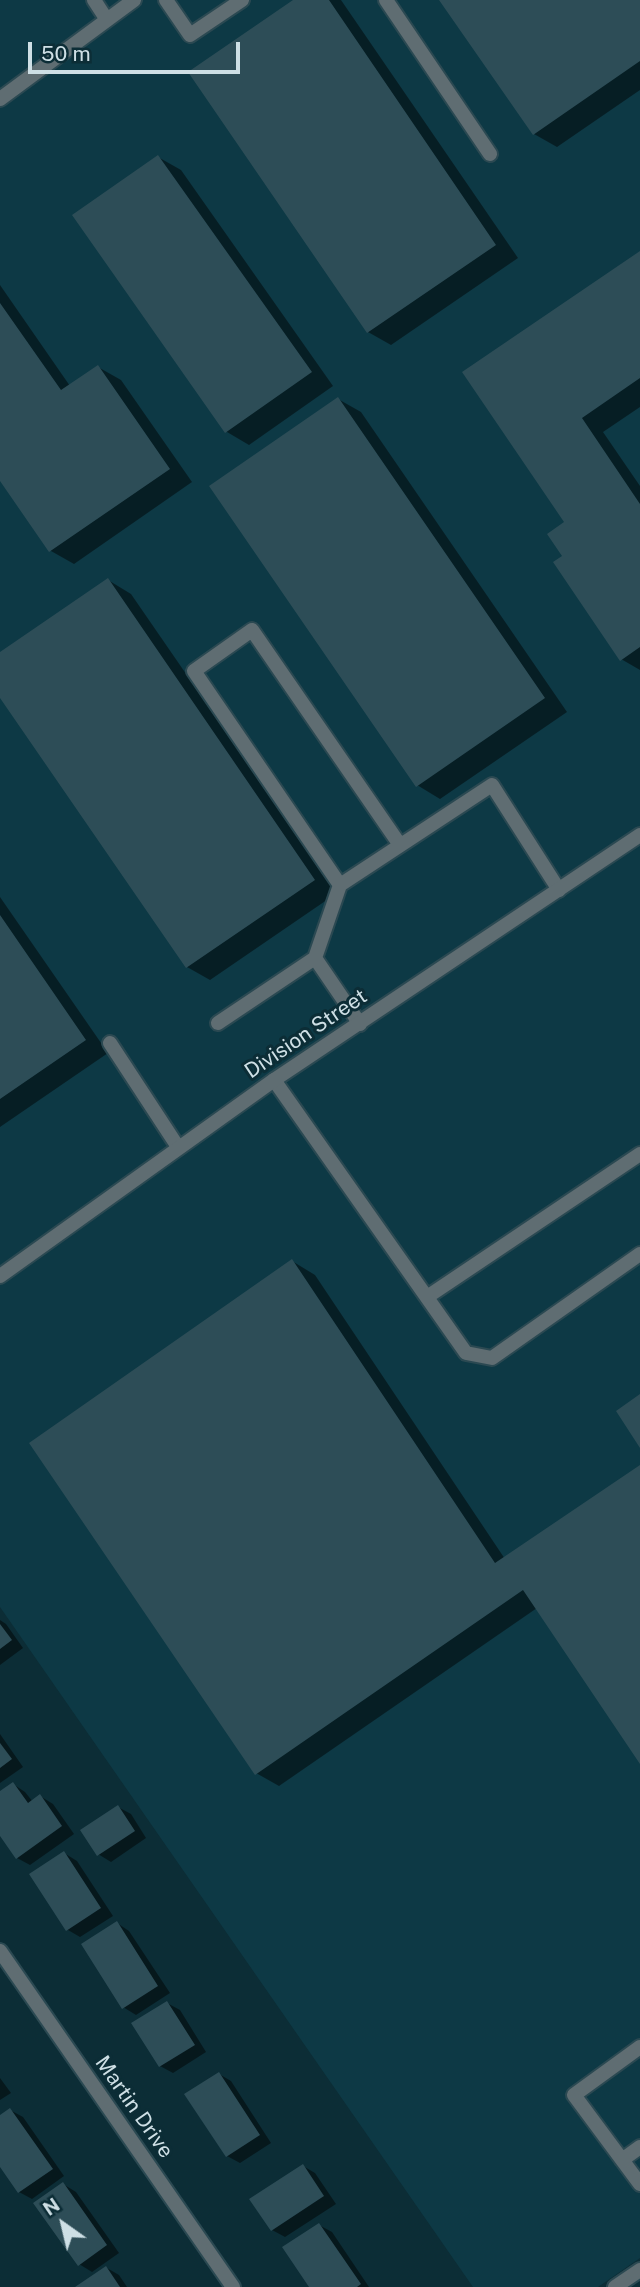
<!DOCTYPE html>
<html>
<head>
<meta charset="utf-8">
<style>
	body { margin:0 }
	#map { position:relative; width:640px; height:2287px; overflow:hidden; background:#0c2d36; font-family:"Public Sans",sans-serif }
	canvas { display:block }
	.north { position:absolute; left:28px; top:2189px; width:70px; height:70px; -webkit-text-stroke:5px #0c2d36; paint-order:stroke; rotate:326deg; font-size:19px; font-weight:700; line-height:28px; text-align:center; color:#cedfe5 }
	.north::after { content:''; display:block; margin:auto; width:24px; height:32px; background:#cedfe5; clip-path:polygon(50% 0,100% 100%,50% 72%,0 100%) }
	.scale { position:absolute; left:28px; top:42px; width:212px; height:32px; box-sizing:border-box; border:4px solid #cedfe5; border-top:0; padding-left:9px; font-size:21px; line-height:24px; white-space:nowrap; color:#cedfe5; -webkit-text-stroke:5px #0c2d36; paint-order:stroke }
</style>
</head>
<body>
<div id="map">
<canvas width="640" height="2287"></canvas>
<div class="north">N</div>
<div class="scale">50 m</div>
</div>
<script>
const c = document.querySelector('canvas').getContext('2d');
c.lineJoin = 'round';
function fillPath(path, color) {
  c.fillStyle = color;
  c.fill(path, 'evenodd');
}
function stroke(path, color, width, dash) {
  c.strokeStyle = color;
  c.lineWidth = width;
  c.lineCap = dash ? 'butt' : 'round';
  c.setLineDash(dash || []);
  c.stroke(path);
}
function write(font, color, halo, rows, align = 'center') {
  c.font = font + ' "Public Sans",sans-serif';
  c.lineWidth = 6;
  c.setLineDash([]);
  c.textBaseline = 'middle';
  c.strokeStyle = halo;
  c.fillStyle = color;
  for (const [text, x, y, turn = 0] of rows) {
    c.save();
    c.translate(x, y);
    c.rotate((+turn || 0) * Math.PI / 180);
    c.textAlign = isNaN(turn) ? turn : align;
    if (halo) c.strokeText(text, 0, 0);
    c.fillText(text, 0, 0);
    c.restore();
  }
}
fillPath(new Path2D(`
	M0 0H640V2258L598 2287H473L0 1607Z`), '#0d3945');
fillPath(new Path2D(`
	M296 0H341L518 258 391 345 368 332Z
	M442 0H640V90L557 147 534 134Z
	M158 157 181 170 333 386 249 445 227 432 74 216Z
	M640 253V407L603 432 640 486V670L621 659 564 556 567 522 465 373Z
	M0 285 70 386 98 367 121 380 192 482 74 564 51 551 0 478Z
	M338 399 361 412 567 712 440 799 417 785Z
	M108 580 131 594 337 893 210 980 187 967 0 695V655Z
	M0 897 108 1053 0 1127Z
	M292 1261 315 1275 505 1559 640 1467V1761L537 1608 279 1786 256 1773Z
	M0 1620 6 1624 23 1648 0 1665Z
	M0 1734 23 1767 0 1783Z
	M13 1784 25 1792 33 1802 40 1796 53 1804 74 1834 30 1865 17 1858 0 1833V1793Z
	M118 1807 131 1814 146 1838 111 1862 98 1854Z
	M64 1853 77 1861 113 1916 80 1937 68 1930 32 1874Z
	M117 1923 129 1931 170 1993 136 2015 123 2007Z
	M167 2003 180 2010 206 2052 173 2073 160 2066Z
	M219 2074 231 2081 271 2143 240 2163 227 2156Z
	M0 2078 11 2093 0 2100Z
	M10 2110 23 2117 64 2176 32 2199 19 2192 0 2164V2117Z
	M303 2166 315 2173 336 2204 285 2237 272 2230Z
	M63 2184 76 2192 119 2253 92 2272 79 2264Z
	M319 2225 332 2232 369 2287H311Z
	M107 2268 119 2275 127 2287H80Z`), '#0007');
fillPath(new Path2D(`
	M293 0H329L496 245 367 333 188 72Z
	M439 0H640V61L533 135Z
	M158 155 312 372 225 433 72 215Z
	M640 251V378L582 418 640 504V647L620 661 553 562 562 556 547 534 564 522 462 372Z
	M0 303 61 390 98 365 170 469 49 552 0 481Z
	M338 397 545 698 416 787 209 486Z
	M108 578 315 880 186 968 0 698V652Z
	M0 915 86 1040 0 1099Z
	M292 1259 495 1563 640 1465V1764L523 1590 255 1775 29 1443Z
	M640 1394V1448L616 1411Z
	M0 1624 12 1640 0 1649Z
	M0 1743 12 1759 0 1768Z
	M13 1782 28 1803 40 1794 62 1826 16 1859 0 1836V1791Z
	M118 1805 135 1831 97 1856 80 1830Z
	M64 1851 101 1908 66 1931 29 1874Z
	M117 1921 158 1986 122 2009 81 1944Z
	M167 2001 195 2045 159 2067 131 2023Z
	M219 2072 260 2135 226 2157 184 2094Z
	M10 2108 53 2169 18 2193 0 2167V2115Z
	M303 2164 324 2196 271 2231 249 2199Z
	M63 2182 107 2245 78 2266 33 2203Z
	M319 2223 361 2284 357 2287H309L282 2247Z
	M106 2266 120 2287H75Z`), '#2d4d57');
const lane = new Path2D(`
	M94 0 107 20
	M166 0 190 35 242 0
	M386 0 490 154
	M0 99 134 0
	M340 885 492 785 559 890
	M315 958 340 885 194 671 252 630 400 845
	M218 1023 315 958 360 1024
	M110 1043 178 1147
	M274 1080 466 1353 492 1358 640 1254
	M427 1297 640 1154
	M640 2047 574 2095 640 2184
	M622 2160 640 2147`);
const street = new Path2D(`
	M0 1276 274 1080 640 835
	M0 1951 233 2287
	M615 2287 640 2270`);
stroke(lane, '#2b4952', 18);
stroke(street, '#2b4952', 18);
stroke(lane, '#5f6d72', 14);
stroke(street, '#5f6d72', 14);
write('21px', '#cedfe5', '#0c2d36', [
	["Division Street",306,1034,-34],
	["Martin Drive",134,2107,55]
]);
</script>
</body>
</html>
